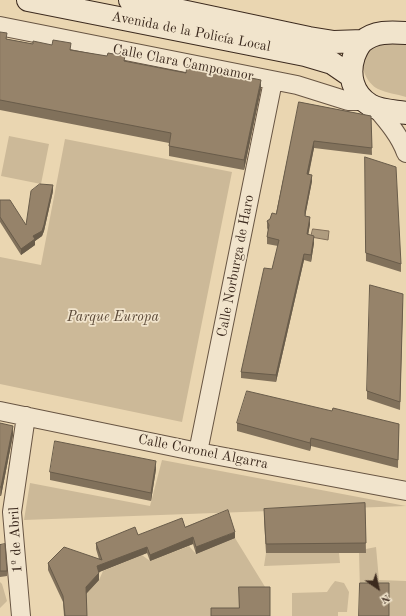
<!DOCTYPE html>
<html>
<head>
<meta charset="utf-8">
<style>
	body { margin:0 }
	#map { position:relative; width:406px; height:616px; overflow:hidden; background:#ead6b1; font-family:"Old Standard TT",serif }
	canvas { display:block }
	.north { position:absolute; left:358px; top:568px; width:40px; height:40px; -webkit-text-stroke:3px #f1e4cc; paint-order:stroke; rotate:146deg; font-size:11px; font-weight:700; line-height:16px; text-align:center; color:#3c2a1e }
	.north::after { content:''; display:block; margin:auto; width:14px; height:18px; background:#3c2a1e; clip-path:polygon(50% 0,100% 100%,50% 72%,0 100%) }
</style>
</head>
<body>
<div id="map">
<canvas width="406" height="616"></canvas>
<div class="north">N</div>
</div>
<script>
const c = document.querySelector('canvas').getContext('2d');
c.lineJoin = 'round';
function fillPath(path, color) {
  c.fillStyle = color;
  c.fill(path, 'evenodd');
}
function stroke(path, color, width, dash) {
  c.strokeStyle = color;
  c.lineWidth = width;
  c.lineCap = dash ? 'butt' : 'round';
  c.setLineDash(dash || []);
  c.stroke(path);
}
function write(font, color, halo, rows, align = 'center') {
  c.font = font + ' "Old Standard TT",serif';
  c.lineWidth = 3.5;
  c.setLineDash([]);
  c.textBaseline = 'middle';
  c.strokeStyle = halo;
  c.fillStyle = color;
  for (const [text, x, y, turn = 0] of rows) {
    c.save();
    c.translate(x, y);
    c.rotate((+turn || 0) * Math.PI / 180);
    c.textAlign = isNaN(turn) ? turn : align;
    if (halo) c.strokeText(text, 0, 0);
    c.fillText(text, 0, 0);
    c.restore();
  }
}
fillPath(new Path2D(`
	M379 40H406V97C397 94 386 93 378 89 366 83 357 63 367 51 370 47 375 44 379 40Z
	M9 136 49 144 41 184 1 176Z
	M65 139 232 172 182 422 0 384V257L41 265Z
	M162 460 406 506 24 520 30 483 150 506Z
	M235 538 270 595H239V616H87L81 599 99 580 103 571 142 555 150 561 189 546 196 554Z
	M376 547 379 580 406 581V616H389L360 591 359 553H366V549Z
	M266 553H339L340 563 264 566Z
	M335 581 344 583 349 592 347 612H338V616H292V593L327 592 331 586Z
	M0 582 2 584 7 601 0 608Z`), '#ccb998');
const water = new Path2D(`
	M313 229 329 231 328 240 311 237Z`);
fillPath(water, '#af9c7f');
stroke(water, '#816e58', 1);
const minor = new Path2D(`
	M0 26 297 85 348 101H364
	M376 108C388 122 400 136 406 153
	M0 411 198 452 406 491
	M198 452 273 81
	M21 616 12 512 26 416`);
const secondary = new Path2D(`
	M28 0 305 55 332 63 351 76
	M130 0 309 38 334 42 363 41
	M406 33C391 32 374 31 362 42 358 46 356 51 354 56 348 74 352 94 370 105 380 111 394 111 406 113`);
stroke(minor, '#685543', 20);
stroke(secondary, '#3c2a1e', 24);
stroke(minor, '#f1e4cc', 18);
stroke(secondary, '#f1e4cc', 22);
fillPath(new Path2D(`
	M0 32 7 39 33 44 71 50 261 89 244 170 169 156V143L0 110Z
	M299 102 371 116 372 155 314 148 309 174 312 181 305 216 310 224 308 235 314 243 311 262 304 260 276 382 241 378V372L272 269 278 246 267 244V237L268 230 267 228V221L270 219 276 214Z
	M365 157 401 264V272L366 261Z
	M53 191 44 231 42 236 35 241V245L21 255 0 222V200L26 225Z
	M403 302 400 410 367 399V391Z
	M332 411 399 424 398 468 311 446 310 451 237 431V423Z
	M0 423 13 435 1 496H0Z
	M156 469 151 501 50 480V472Z
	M365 503 366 553H266L264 519V509Z
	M185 527 235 538 196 554 193 544 150 561 147 553 99 572V580L86 594 87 616H64L63 602 48 570V563L99 559 96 549V543Z
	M0 545 7 571V576L0 577Z`), '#81715b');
fillPath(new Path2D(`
	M261 80V89L244 170V160Z
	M314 141V148L307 181V174Z
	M312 175V181L305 217V223V211Z
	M53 185V191L44 231 42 236 35 241V245L21 255V249L33 236Z
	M310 217V224L307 241V234Z
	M314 236V243L311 262V255Z
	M304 254V260L276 382V375Z
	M13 426V435L1 496V487Z
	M311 438V446L310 451V443Z
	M156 461V469L151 501V493Z
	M235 532V538L196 554V547Z
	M193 537V544L150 561V555Z
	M147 547V553L97 573V566Z
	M99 573V580L86 594V587Z`), '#695c4a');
const building = new Path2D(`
	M0 32 7 33 6 39 33 44V41L52 45 53 40 71 43 70 50 107 56 108 53 125 56 124 61 186 73 187 65 261 80 244 160 169 146 171 133 0 100Z
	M299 102 371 116 372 148 314 141 307 174 312 175 305 211V216L310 217 307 234 314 236 311 255 304 254 276 375 241 372 264 268 272 269 279 240 267 237 269 225 267 221 270 219 272 213 276 214Z
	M365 157 396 167 401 264 366 253Z
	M40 184 53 185 44 225 42 231 33 236 35 239 21 249 0 217V200H10L26 225 31 191Z
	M370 285 403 294 400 402 367 391Z
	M247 391 332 411 333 408 399 424 398 460 311 438 310 443 237 423Z
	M0 423 13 426 1 487H0Z
	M55 441 156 461 151 493 50 472Z
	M365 503 366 543 266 544 264 509Z
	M228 510 235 532 196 547 193 537 150 555 147 547 97 566 99 573 86 587 87 616H65L63 596 48 563 64 547 102 560 96 543 135 527 138 535 182 518 185 527Z
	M5 544 7 571H0V545Z
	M360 583H389V616H359Z
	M239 587H270V616H211V608H239Z`);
fillPath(building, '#96836a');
stroke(building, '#695c4a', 1);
write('14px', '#3c2a1e', '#f1e4cc', [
	["Avenida de la Policía Local",191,32,11],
	["Calle Clara Campoamor",183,63,11],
	["Calle Norburga de Haro",236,266,-79],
	["Calle Coronel Algarra",203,452,11],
	["1º de Abril",16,540,-93]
]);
write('italic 14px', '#594736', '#f1e4cc', [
	["Parque Europa",113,317]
]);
</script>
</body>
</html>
